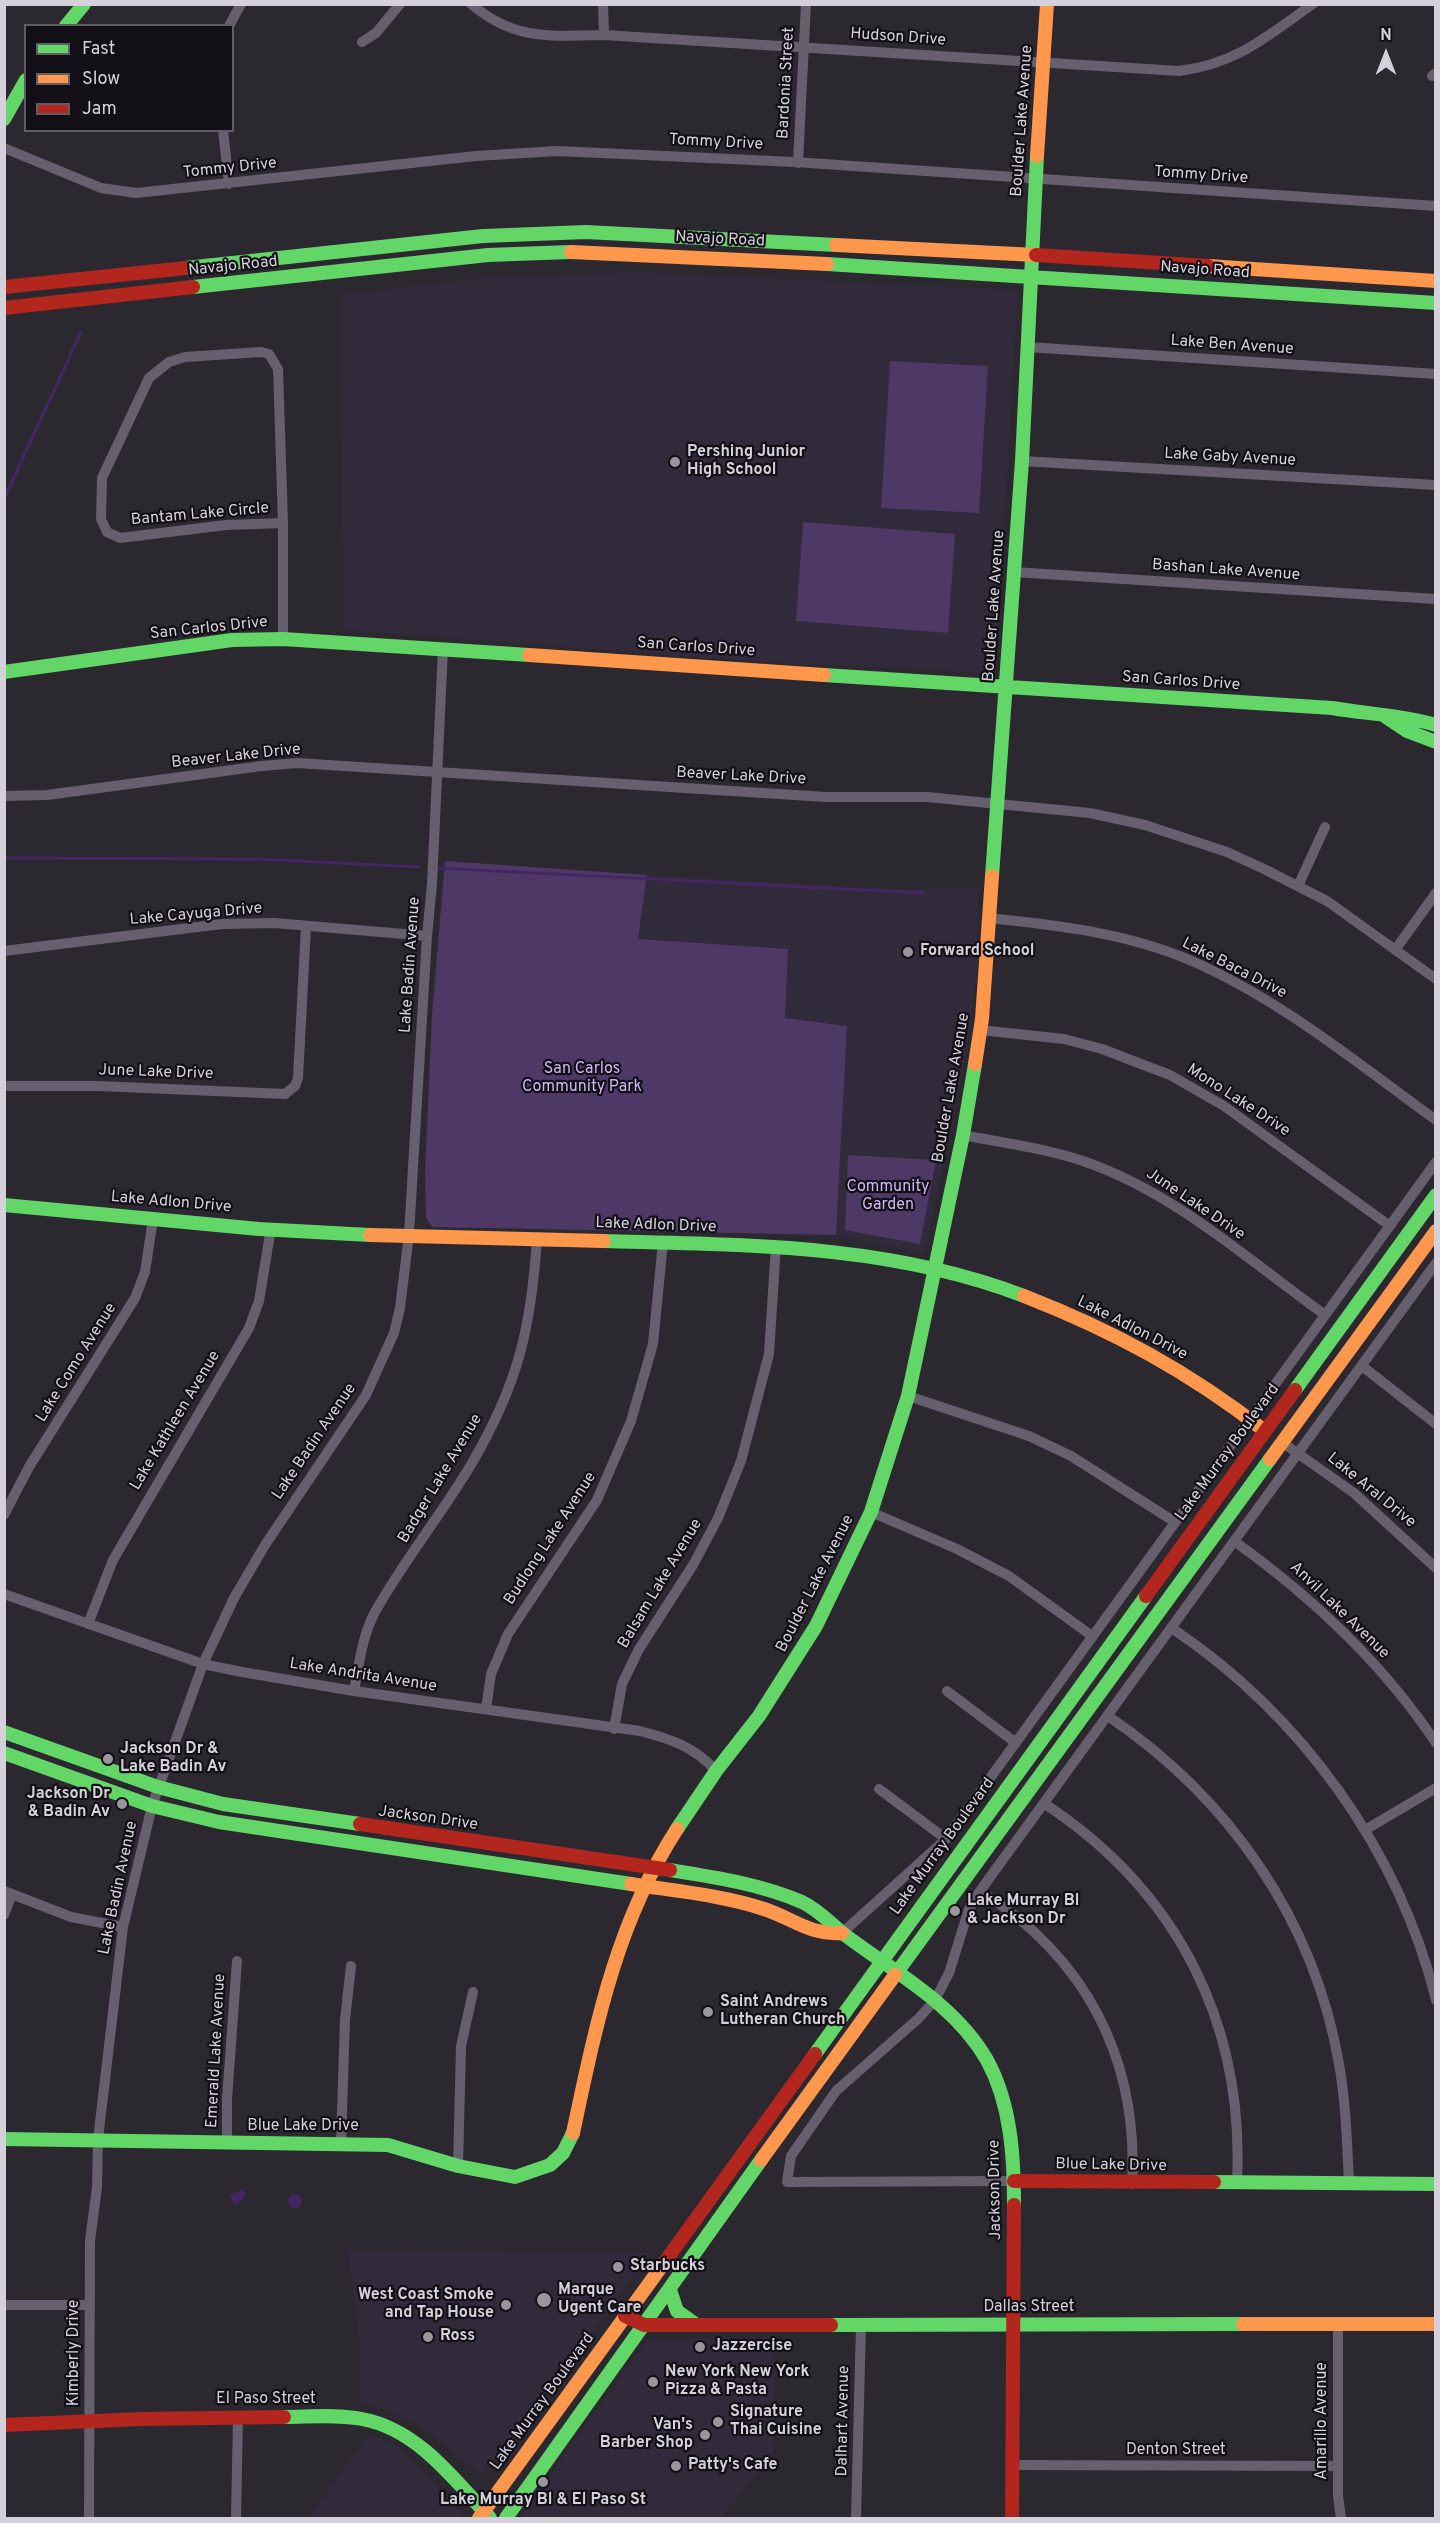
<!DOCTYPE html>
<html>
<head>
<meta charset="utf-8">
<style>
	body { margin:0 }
	#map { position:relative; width:1440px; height:2523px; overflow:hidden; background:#2c2830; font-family:Overpass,sans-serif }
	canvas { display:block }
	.frame { position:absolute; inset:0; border:6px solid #d4d1da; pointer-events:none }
	.legend { position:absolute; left:24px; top:24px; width:210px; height:108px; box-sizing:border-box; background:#121016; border:2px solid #605d64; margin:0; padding:8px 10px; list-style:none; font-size:18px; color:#d4d1da }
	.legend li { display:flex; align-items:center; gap:12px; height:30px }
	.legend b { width:30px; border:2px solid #605d64 }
	.north { position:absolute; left:1356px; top:24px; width:60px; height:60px; -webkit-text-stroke:4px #121016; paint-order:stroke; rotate:0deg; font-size:16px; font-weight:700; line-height:24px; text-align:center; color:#d4d1da }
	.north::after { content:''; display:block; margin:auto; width:21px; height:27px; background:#d4d1da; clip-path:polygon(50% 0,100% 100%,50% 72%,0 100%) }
</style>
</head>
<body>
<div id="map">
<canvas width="1440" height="2523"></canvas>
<div class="frame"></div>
<ul class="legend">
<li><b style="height:8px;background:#63d668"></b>Fast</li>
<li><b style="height:8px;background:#ff974d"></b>Slow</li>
<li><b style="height:8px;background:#b3261e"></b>Jam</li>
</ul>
<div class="north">N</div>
</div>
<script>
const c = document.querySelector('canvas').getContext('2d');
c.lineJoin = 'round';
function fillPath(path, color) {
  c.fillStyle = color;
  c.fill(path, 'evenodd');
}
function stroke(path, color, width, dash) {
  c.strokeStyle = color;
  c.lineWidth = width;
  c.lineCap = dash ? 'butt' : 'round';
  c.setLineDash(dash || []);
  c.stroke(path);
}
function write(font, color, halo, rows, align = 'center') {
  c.font = font + ' Overpass,sans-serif';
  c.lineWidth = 4.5;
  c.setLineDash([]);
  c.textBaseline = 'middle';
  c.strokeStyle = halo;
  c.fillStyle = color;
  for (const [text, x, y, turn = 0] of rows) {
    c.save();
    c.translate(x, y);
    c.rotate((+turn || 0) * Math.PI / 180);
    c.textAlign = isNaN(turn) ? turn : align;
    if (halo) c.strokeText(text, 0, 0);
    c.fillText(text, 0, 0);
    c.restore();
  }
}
fillPath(new Path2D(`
	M637 272 1018 290 996 660 991 673 765 662 344 630 339 295 485 278Z
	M647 875 893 889H978L977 966 970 1034 925 1254 836 1235 847 1026 785 1018 638 939Z
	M348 2250 652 2252 482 2475 416 2423 359 2400V2337Z
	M776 2337 773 2456 720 2518H525L522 2514 647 2340Z
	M368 2435 396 2444 463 2514 460 2518H309Z`), '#312a3b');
fillPath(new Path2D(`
	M890 361 988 366 979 513 881 508Z
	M803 522 955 534 948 633 796 621Z
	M445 861 647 875 638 939 788 949 785 1018 847 1026 836 1235 432 1227 426 1218 425 1172 432 1014Z
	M848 1155 936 1160 920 1244 845 1230Z`), '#4d3866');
fillPath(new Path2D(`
	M243 2190 247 2194 237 2204H234L230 2194Z
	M288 2201a7 7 0 1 1 14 0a7 7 0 1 1-14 0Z`), '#452664');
stroke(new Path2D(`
	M4 499 81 332
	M4 858 258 859 419 867
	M438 868 923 893`), '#452664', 3);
stroke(new Path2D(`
	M471 4C515 41 550 36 604 35L1179 71C1237 64 1267 36 1313 4
	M603 4 604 35
	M229 26 241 4
	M362 42 376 33 400 4
	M1432 76 1436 73
	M223 130 229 184
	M4 148 101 188 136 193 476 156 557 151 795 162 1436 206
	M798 163 806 4
	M1027 347 1436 374
	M1022 461 1436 485
	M283 523 226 525 120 538 107 532 101 519 102 478 149 378 169 362 185 357 261 352 269 354 278 369 283 523V639
	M1014 572 1436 599
	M4 796 47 795 262 766 297 763 825 797H927L1090 813 1145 825 1227 852 1264 869 1327 901 1436 979
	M1298 886 1325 827
	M988 918C1057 925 1127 933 1192 961 1281 1000 1357 1063 1436 1120
	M1395 950 1436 893
	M4 951 222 924 275 923 427 936
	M980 1030 1064 1039 1102 1049 1170 1075 1224 1106 1390 1226
	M4 1086H98L285 1094 295 1086 298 1078 306 926
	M963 1135C1003 1143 1045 1148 1083 1161 1174 1192 1248 1260 1325 1315
	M1362 1366 1436 1424
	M908 1396 1029 1436 1071 1456 1175 1522
	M1283 1443 1354 1493 1436 1568
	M871 1512 957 1549 1009 1576 1092 1636
	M4 1515 29 1467 135 1298 145 1272 153 1219
	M1234 1541C1312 1597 1382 1662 1436 1743
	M4 1594 203 1664 242 1672 354 1691 640 1731C671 1739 695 1747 716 1771
	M88 1624 113 1560 249 1328 259 1301 271 1228
	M1173 1629C1301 1715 1399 1850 1436 2000
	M354 1691C359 1665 362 1636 375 1612 404 1560 442 1514 472 1463 518 1384 531 1329 537 1239
	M947 1691 1016 1743
	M486 1709 491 1674 508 1634 597 1500 631 1421 653 1344 663 1242
	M1108 1716C1229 1798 1314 1919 1339 2064 1346 2103 1347 2143 1349 2183
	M614 1729 622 1684 639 1649 693 1565 718 1518 741 1461 769 1354 776 1245
	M879 1789 946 1839
	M1045 1804C1178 1892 1245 2024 1237 2183
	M1365 1830 1436 1788
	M4 1891 71 1917 123 1927
	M980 1891C1086 1957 1139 2060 1132 2184
	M4 1915 12 1894
	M842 1933 946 1839 1436 1162
	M341 2142 345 2020 351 1966
	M227 2143V2099L237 1961
	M458 2166 461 2046 473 1992
	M1014 2181 787 2182 791 2156 836 2091 919 2018 935 2000 949 1973 969 1909 980 1891 1436 1263
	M4 2305H90
	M1338 2324V2496L1341 2518
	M1014 2465 1338 2466
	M89 2518 90 2241 97 2187 98 2139 123 1927 152 1806 203 1664 234 1598 265 1545 366 1395 394 1333 400 1308 409 1234 427 936 432 884 443 649
	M236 2518 238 2417
	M856 2518 861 2325`), '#665f6e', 10);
stroke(new Path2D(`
	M66 26 84 4
	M4 119 26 80
	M827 264 1436 303
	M186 268 483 236 586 232 836 245
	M193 287 488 255 571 252
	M4 672 232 640 283 639 529 655
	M824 675 1332 708C1367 714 1403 715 1436 725
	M1386 717 1407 731 1436 742
	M992 876 1022 461 1037 156
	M4 1205 259 1229 370 1235
	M604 1241C746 1245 889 1244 1024 1296
	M1295 1390 1436 1195
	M4 1732 158 1787 223 1804 360 1824
	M4 1753 152 1806 219 1822 631 1884
	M677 1829 716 1771 759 1716 816 1626 871 1512 908 1396 963 1135 975 1064
	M670 1870C714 1877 760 1884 802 1902 819 1910 830 1923 845 1935 894 1972 955 2004 987 2060 1011 2104 1014 2156 1014 2205
	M895 1975 1270 1459
	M815 2054 1146 1596
	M4 2139 388 2145 458 2166 515 2177 550 2165 563 2153 573 2133
	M1214 2182 1436 2184
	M670 2290 677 2311 695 2324
	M831 2325 1243 2324
	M284 2417C309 2417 336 2414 362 2419 417 2429 454 2479 490 2518
	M506 2518 761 2160`), '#63d668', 14);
stroke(new Path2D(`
	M1037 156 1047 4
	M836 245 1036 255
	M571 252 827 264
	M1208 266 1436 281
	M529 655 824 675
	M975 1064 982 1019 992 876
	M370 1235 604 1241
	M1024 1296C1114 1331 1189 1372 1265 1431
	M1270 1459 1436 1231
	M631 1884C675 1891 721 1895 764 1909 794 1919 809 1935 842 1933
	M573 2133C596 2025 616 1923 677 1829
	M761 2160 895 1975
	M1243 2324H1436
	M479 2518 664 2263`), '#ff974d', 14);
stroke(new Path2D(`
	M1036 255 1208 266
	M4 287 186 268
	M4 308 193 287
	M1146 1596 1295 1390
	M360 1824 670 1870
	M1014 2181 1214 2182
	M664 2263 815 2054
	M625 2316 644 2325H831
	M4 2425 141 2419 284 2417
	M1012 2518 1014 2205`), '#b3261e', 14);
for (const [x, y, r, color] of [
	[675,462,6,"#99969e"],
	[908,952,6,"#99969e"],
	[108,1759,6,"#99969e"],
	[122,1804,6,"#99969e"],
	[955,1911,6,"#99969e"],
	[708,2012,6,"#99969e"],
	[618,2267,6,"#99969e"],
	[544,2300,8,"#99969e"],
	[506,2305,6,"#99969e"],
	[428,2337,6,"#99969e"],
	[700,2347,6,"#99969e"],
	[653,2382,6,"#99969e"],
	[718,2422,6,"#99969e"],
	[705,2435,6,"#99969e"],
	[676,2466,6,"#99969e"],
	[543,2482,6,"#99969e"]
]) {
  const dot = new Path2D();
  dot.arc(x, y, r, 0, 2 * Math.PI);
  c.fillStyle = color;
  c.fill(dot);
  stroke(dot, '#121016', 2);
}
write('16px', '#d4d1da', '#121016', [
	["Hudson Drive",898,38,4],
	["Bardonia Street",787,83,-87],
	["Boulder Lake Avenue",1023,121,-86],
	["Tommy Drive",716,143,3],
	["Tommy Drive",230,169,-6],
	["Tommy Drive",1201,176,4],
	["Navajo Road",720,240,3],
	["Navajo Road",233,267,-6],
	["Navajo Road",1205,271,4],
	["Lake Ben Avenue",1232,346,4],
	["Lake Gaby Avenue",1230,458,3],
	["Bantam Lake Circle",200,515,-5],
	["Bashan Lake Avenue",1226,571,4],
	["Boulder Lake Avenue",995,606,-86],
	["San Carlos Drive",209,629,-6],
	["San Carlos Drive",696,648,4],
	["San Carlos Drive",1181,682,4],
	["Beaver Lake Drive",236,757,-6],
	["Beaver Lake Drive",741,777,3],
	["Lake Cayuga Drive",196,915,-5],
	["Lake Badin Avenue",411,965,-86],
	["Lake Baca Drive",1234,969,27],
	["June Lake Drive",156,1073,2],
	["Boulder Lake Avenue",952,1088,-80],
	["Mono Lake Drive",1238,1101,33],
	["Lake Adlon Drive",171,1203,5],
	["June Lake Drive",1195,1205,34],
	["Lake Adlon Drive",656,1226,2],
	["Lake Adlon Drive",1132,1329,27],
	["Lake Como Avenue",77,1363,-58],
	["Lake Kathleen Avenue",176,1421,-59],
	["Lake Badin Avenue",315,1442,-56],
	["Lake Murray Boulevard",1228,1453,-54],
	["Badger Lake Avenue",441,1479,-59],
	["Lake Aral Drive",1371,1491,39],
	["Budlong Lake Avenue",551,1539,-57],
	["Balsam Lake Avenue",661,1584,-59],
	["Boulder Lake Avenue",816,1584,-63],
	["Anvil Lake Avenue",1339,1611,44],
	["Lake Andrita Avenue",363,1676,9],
	["Jackson Drive",428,1819,8],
	["Lake Murray Boulevard",943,1847,-54],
	["Lake Badin Avenue",119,1888,-78],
	["Emerald Lake Avenue",217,2051,-87],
	["Blue Lake Drive",303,2127],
	["Blue Lake Drive",1111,2166,1],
	["Jackson Drive",996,2190,-91],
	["Dallas Street",1029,2308],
	["Kimberly Drive",75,2353,-90],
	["El Paso Street",266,2400],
	["Lake Murray Boulevard",543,2402,-54],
	["Dalhart Avenue",844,2421,-89],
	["Amarillo Avenue",1323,2421,-90],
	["Denton Street",1176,2451]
]);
write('bold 16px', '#d4d1da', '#121016', [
	["Pershing Junior",687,453],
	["High School",687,471],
	["Forward School",920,952],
	["Jackson Dr &",120,1750],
	["Lake Badin Av",120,1768],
	["Jackson Dr",110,1795,"right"],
	["& Badin Av",110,1813,"right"],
	["Lake Murray Bl",967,1902],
	["& Jackson Dr",967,1920],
	["Saint Andrews",720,2003],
	["Lutheran Church",720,2021],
	["Starbucks",630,2267],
	["Marque",558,2291],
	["Ugent Care",558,2309],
	["West Coast Smoke",494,2296,"right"],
	["and Tap House",494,2314,"right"],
	["Ross",440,2337],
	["Jazzercise",712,2347],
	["New York New York",665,2373],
	["Pizza & Pasta",665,2391],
	["Signature",730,2413],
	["Thai Cuisine",730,2431],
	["Van's",693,2426,"right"],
	["Barber Shop",693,2444,"right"],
	["Patty's Cafe",688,2466],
	["Lake Murray Bl & El Paso St",543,2501,"center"]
], 'left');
write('16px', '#cfb6f2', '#121016', [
	["San Carlos",582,1070],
	["Community Park",582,1088],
	["Community",888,1188],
	["Garden",888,1206]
]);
</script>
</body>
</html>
